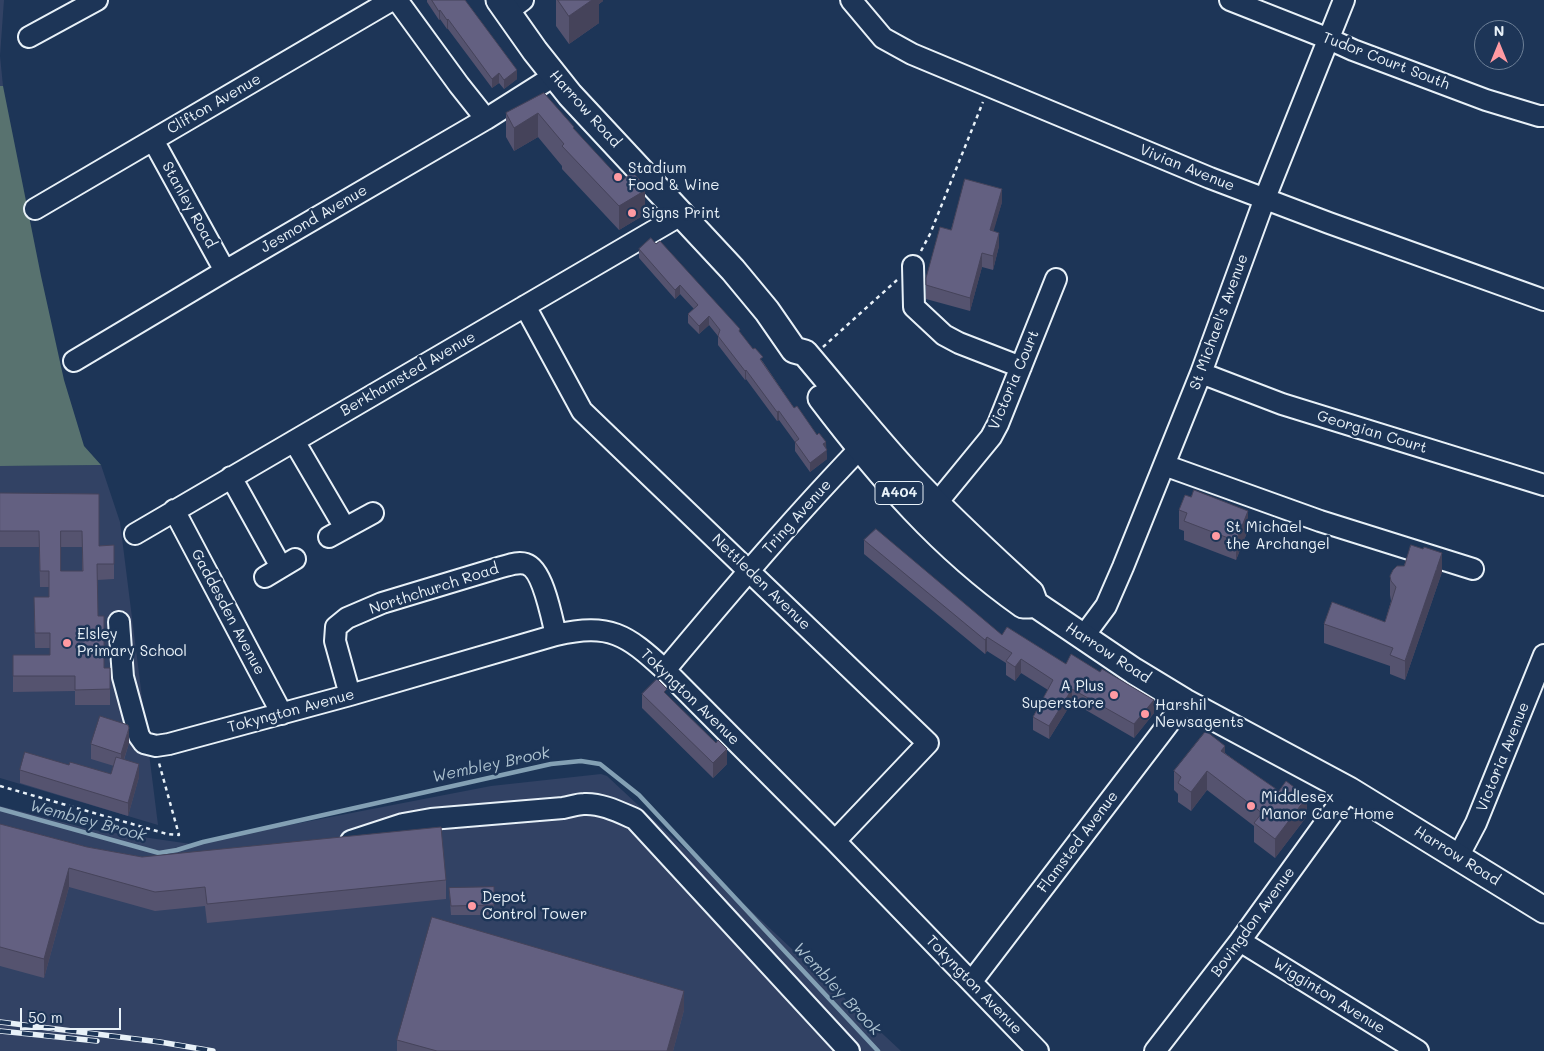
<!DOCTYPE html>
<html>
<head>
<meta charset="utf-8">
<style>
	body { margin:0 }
	#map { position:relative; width:1544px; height:1051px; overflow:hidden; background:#1d3557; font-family:Mali,sans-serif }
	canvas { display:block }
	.north { position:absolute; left:1474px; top:20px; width:50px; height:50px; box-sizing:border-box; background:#1d3557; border:1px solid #6e8097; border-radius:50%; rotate:0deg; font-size:14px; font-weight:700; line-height:20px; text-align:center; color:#e8f1f8 }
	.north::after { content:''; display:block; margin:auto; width:18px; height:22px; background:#ff9aa2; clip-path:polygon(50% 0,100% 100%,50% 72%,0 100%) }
	.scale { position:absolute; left:20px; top:1008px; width:101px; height:22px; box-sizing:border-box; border:2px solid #e8f1f8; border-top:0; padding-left:6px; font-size:15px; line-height:18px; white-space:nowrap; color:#e8f1f8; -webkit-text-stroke:4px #1d3557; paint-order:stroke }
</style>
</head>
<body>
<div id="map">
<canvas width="1544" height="1051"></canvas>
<div class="north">N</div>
<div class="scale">50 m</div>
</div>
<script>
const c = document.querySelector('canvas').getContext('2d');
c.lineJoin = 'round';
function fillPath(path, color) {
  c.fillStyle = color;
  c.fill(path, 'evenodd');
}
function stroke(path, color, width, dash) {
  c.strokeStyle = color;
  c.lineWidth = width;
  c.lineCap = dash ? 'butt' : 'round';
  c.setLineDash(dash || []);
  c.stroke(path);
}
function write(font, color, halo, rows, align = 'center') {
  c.font = font + ' Mali,sans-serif';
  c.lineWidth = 5;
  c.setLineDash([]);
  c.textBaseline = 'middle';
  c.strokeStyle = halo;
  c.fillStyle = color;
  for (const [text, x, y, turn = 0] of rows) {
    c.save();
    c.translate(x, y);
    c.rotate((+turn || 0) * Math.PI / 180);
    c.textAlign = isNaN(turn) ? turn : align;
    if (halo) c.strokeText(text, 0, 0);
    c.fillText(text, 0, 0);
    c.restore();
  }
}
fillPath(new Path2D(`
	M0 0H4L0 56 3 86H0Z
	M101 465 120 522 158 825 0 778V466Z
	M601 774 607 776 901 1051H0V806L94 830 191 844 491 786Z`), '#324264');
fillPath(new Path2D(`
	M0 86H3L41 276 64 380 84 446 101 465 0 466Z`), '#58726f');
stroke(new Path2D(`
	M0 809 159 853 177 850 203 842 551 764 581 761 600 764 639 795 878 1051`), '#83a0b4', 4.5);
const minor = new Path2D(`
	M397 0 459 85 486 119
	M851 0 883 38 912 54 1210 178 1329 223 1544 300
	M1230 0 1329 39 1353 50 1486 100 1539 116H1544
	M507 12 523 0
	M29 37 97 0
	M153 140 225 271
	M35 209 392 0
	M913 266 914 307 944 335 959 343 1021 367
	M525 306 582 411 928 743 835 841
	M74 361 225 271 486 119 554 76
	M1201 373 1282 404 1544 485
	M294 441 345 528
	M1164 465 1320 521 1473 569
	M231 477 281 567
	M174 510 282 714
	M927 515 991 437 998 424 1056 279
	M135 534 681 215
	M329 537 373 513
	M265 577 295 559
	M119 622 123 677 139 736 144 743 156 746 169 744 350 695 556 635C610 623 626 634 665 670L835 841 1038 1051
	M1083 637 1106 606 1123 567 1201 373 1265 198 1344 0
	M665 670C731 591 798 512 870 438
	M350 695 335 641 336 627 347 618 382 603 498 568C507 566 517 561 526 564 543 569 552 619 556 635
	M351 841 403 824 431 819 563 808C570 807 577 804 584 804 601 803 619 812 635 819L849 1051
	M1458 857 1476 823 1544 655
	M1240 941 1418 1051
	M972 981 1185 702
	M1155 1051 1240 941 1349 790`);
const major = new Path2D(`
	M499 0 535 51 570 95 733 270 767 311 794 350 805 353C840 394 873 436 910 476 948 517 990 555 1031 593L1035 604 1134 671 1185 702 1349 790 1544 910
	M821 398C881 477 941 547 1023 605H1029`);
stroke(minor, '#e8f1f8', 24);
stroke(major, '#e8f1f8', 29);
stroke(new Path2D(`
	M921 251 930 234 983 102
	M823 347 897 280
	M0 786 167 834 179 835 159 763`), '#e8f1f8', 2.5, [4, 4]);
stroke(minor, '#1d3557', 20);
stroke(major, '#1d3557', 25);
const rail = new Path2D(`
	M0 1022 160 1042 213 1051
	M0 1031 97 1041`);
stroke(rail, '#e8f1f8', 5.5);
stroke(rail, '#1d3557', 4, [11]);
fillPath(new Path2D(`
	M427 0H465L517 79 504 89 499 83 492 88 448 29H447L440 19 439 20 427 2Z
	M556 0H603V1L599 4V23L569 44 556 26Z
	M544 93 574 129 645 209 644 215 619 230 562 169V166L538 137 514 151 506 137V113Z
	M1002 202 993 231 999 246 993 270 982 267 970 311 926 299V278L951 230Z
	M639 249 740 333 763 362 794 408 826 449 827 459 810 472 795 451V442L779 420 777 421 746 379 745 380 718 345V336L709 325 699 334 688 323V314L694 309 680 294 675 299 639 258Z
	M0 493 99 494V546L114 545V579L97 580 98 616 104 668H110V705H75V691L13 692V655H50V648H35L34 613 49 597V587H40L39 547H0ZM61 547H82V571H61Z
	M1179 510 1248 530 1236 560 1184 540V531L1179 529Z
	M864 540 1002 635 1066 664 1154 713 1134 738 1072 702 1049 739 1033 730V717L1048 690 1021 673 1015 681 1006 675V663L987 651 985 654 864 554Z
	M1442 572 1405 680 1390 674V666L1324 643V624L1385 622 1391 601 1390 595V576Z
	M642 694 667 695 727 764 713 778 642 708Z
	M129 743 124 760 139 777 128 816 20 783V770L69 765 111 774 114 766 91 759V744Z
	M1225 753 1307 816 1275 858 1254 842V826L1207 790 1191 811 1178 802V794L1174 790V771Z
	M0 824 87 847 142 857 446 880V899L207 923 205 906 155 911 69 887 44 978 0 966Z
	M494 887V915H451L449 888Z
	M684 1010 673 1051H397V1040Z`), '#55536f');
fillPath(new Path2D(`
	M592 0H603V1L599 4V23L569 44V16Z
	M440 10V19L439 20V11Z
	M448 19V29H447V20Z
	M517 70V79L504 89V80Z
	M499 73V83L492 88V79Z
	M538 113V137L514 151V128Z
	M645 185V209L644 215 619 230V206Z
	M1002 189V202L990 244V230Z
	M999 233V246L993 270V256Z
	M982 253V267L970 311V298Z
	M680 285V294L675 299V290Z
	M709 316V325L699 334V326Z
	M746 370V379L745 380V371Z
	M779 411V420L777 421V412Z
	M826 442 827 459 810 472V463L823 444Z
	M1248 511V530L1236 560V541Z
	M1442 553V572L1405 680V661Z
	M987 637V651L985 654V640Z
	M1021 659V673L1015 681V667Z
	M1072 689V702L1049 739V726Z
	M1154 700V713L1134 738V724Z
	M129 728V743L121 768V754Z
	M1225 746V765L1221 751Z
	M727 749V764L713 778V763Z
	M139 764V777L128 816V803Z
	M1207 771V790L1191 811V792Z
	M1307 797V816L1275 858V839Z
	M69 868V887L44 978V959Z
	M684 991V1010L673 1051H667Z`), '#45435a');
const building = new Path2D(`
	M432 0H465L517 70 504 80 499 73 492 79 448 19 447 20 440 10 439 11Z
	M558 0H592L569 16Z
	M544 93 574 127 573 128 622 181 632 172 645 185 644 191 619 206 562 146 564 144 538 113 514 128 506 113Z
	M965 179 1002 189 990 230 999 233 993 256 982 253 970 298 926 285V278L940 227 951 230Z
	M651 238 656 244 660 241 740 329 739 331 753 349 755 348 763 357 760 359 794 408 797 406 817 435 819 433 826 442 823 444 827 450 810 463 795 442 799 439 779 411 777 412 746 370 745 371 718 336 720 330 709 316 699 326 688 314 698 305 680 285 675 290 639 249Z
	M1194 490 1248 511 1236 541 1184 521 1187 513 1179 510 1185 495 1191 497Z
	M0 493 99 494V546L114 545V564H97L98 616H104V668H110V689L75 690V676H13V655H50V633H35L34 597H49V571H40L39 531H0ZM61 531H82L83 571H61Z
	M876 529 1002 635 1007 627 1066 664 1071 654 1100 672 1102 669 1154 700 1134 724 1072 689 1049 726 1033 717 1053 680 1021 659 1015 667 1006 661 1012 653 987 637 985 640 864 540Z
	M1411 545 1423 549 1424 547 1442 553 1405 661 1390 655 1393 648 1324 624 1332 602 1385 622 1396 587 1391 581 1390 576 1393 570 1397 566H1404Z
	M657 679 667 689 664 692 716 743 718 740 727 749 713 763 642 694Z
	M100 716 128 725 129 728 121 754 91 744Z
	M1206 731 1225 746 1221 751 1279 791 1286 781 1307 797 1275 839 1254 823 1262 813 1207 771 1191 792 1178 783 1181 777 1174 771Z
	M25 752 69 765 70 762 111 774 116 757 139 764 128 803 20 770Z
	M0 824 87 847 142 857 441 827 446 880 207 904 205 887 155 892 69 868 44 959 0 947Z
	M494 887V905L451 906 449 888Z
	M432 917 684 991 667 1051H437L397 1040Z`);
fillPath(building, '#636081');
stroke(building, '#45435a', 1);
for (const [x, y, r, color] of [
	[618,177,5,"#ff9aa2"],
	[632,213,5,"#ff9aa2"],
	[1216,536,5,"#ff9aa2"],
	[67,643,5,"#ff9aa2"],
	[1114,695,5,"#ff9aa2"],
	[1145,714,5,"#ff9aa2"],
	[1251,806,5,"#ff9aa2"],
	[472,906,5,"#ff9aa2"]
]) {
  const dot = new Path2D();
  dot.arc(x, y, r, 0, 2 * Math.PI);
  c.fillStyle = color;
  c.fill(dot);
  stroke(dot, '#1d3557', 2);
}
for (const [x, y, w] of [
	[899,493,48]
]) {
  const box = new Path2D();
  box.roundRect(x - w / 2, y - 11.5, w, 23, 4);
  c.fillStyle = '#1d3557';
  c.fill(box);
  stroke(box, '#e8f1f8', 1);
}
write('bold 14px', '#e8f1f8', null, [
	["A404",899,493]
]);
write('15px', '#e8f1f8', '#1d3557', [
	["Tudor Court South",1386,61,21],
	["Clifton Avenue",214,104,-30],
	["Harrow Road",585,109,48],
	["Vivian Avenue",1187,168,22],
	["Stanley Road",189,205,61],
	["Jesmond Avenue",314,219,-30],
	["St Michael's Avenue",1219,322,-70],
	["Berkhamsted Avenue",408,374,-30],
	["Victoria Court",1014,380,-67],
	["Georgian Court",1372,432,17],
	["Tring Avenue",797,517,-48],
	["Nettleden Avenue",761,582,44],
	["Northchurch Road",434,589,-18],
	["Gaddesden Avenue",228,612,62],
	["Harrow Road",1108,653,33],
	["Tokyngton Avenue",690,697,44],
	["Tokyngton Avenue",291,711,-15],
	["Victoria Avenue",1503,757,-68],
	["Flamsted Avenue",1078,842,-53],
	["Harrow Road",1457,856,32],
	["Bovingdon Avenue",1253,922,-54],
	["Tokyngton Avenue",974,985,46],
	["Wigginton Avenue",1329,996,32]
]);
write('15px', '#e8f1f8', '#1d3557', [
	["Stadium",628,168],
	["Food & Wine",628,185],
	["Signs Print",642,213],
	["St Michael",1226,527],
	["the Archangel",1226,544],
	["Elsley",77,634],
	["Primary School",77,651],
	["A Plus",1104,686,"right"],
	["Superstore",1104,703,"right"],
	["Harshil",1155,705],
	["Newsagents",1155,722],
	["Middlesex",1261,797],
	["Manor Care Home",1261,814],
	["Depot",482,897],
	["Control Tower",482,914]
], 'left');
write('italic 16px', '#adc2d0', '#1d3557', [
	["Wembley Brook",491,765,-12],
	["Wembley Brook",88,821,15],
	["Wembley Brook",837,989,47]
]);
</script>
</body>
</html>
